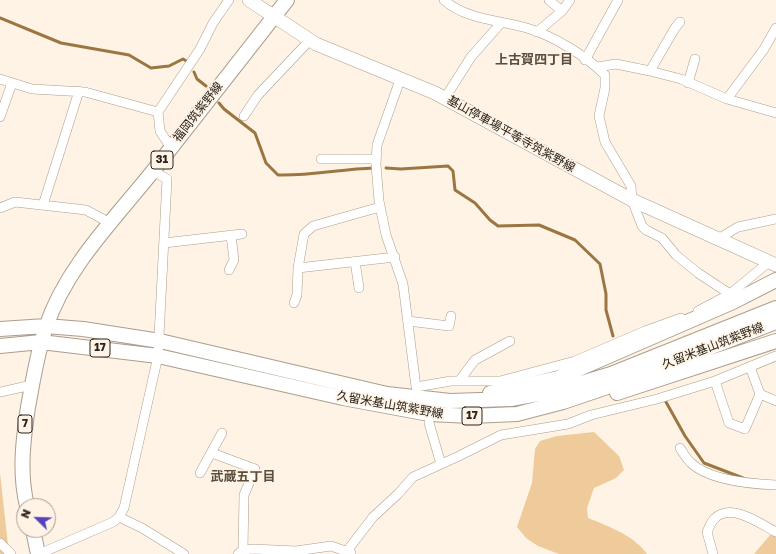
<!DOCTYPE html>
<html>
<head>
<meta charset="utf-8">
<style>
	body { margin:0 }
	#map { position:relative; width:776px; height:554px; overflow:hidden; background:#fef3e4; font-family:"Golos Text",sans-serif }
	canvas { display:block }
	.north { position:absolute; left:16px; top:498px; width:40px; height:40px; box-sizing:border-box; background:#fef3e4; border:1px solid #a8a094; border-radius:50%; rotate:293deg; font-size:11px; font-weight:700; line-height:16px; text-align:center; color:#28231c }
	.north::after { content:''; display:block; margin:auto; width:14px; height:18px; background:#5444bc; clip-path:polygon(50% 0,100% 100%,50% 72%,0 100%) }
</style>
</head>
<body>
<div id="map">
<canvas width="776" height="554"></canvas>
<div class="north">N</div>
</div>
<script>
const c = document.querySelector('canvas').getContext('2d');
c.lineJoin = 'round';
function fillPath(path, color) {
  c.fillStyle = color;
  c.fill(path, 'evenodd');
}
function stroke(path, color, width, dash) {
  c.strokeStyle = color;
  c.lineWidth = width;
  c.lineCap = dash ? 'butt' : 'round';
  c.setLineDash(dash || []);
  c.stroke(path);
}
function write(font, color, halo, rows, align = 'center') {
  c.font = font + ' "Golos Text","Noto Sans JP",sans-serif';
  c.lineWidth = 3.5;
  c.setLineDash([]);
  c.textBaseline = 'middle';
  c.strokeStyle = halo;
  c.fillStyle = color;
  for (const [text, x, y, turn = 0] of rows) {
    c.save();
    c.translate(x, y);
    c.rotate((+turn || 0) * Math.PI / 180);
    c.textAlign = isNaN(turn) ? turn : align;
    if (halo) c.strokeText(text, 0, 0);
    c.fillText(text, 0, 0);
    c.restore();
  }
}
fillPath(new Path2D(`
	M594 432 619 456 624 470 616 478 594 488 587 508 588 518C608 526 635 536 647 554H559L538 546 526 538 517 527 532 483 535 449 540 441 557 436Z
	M0 473 9 554H0Z
	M776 528V554H754Z`), '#efca9a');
stroke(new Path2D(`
	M0 18 61 43 129 55 151 68 169 66 183 59 188 62
	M194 72 197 79 206 86
	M219 103 224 109 255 133 266 163 278 175C310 176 341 169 374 168
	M386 168 401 169 448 166 453 171 455 190 475 203 490 220 498 226 539 225 575 240 600 264 606 294V310L613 336
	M666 402 685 436 704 463 743 478`), '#9c7642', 3);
const minor = new Path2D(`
	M444 0C468 21 502 20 530 29 555 37 586 56 605 75V88L599 116 605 142 631 186 632 200 642 226 646 230 662 238 676 255 698 273 730 294
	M562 11 570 0
	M537 32 562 11 549 0
	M585 60 618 0
	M597 67 616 64 650 71 681 79 727 99 776 113
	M650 71 675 28 680 22
	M0 79 32 89 85 92 158 112 160 131 171 148
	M400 80 377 145 376 165 379 201 386 235 403 284 416 387 451 381H500L575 361 645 331 681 318
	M688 83 695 59
	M445 98 471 57 501 23
	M727 99 764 49 776 28
	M158 112 200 49 213 23 229 0
	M244 116 258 95 310 40
	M0 117 12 83
	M321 159H376
	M43 205 79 91
	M0 208 15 202 86 210 110 223
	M718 239 738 227 776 219
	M164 243 242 234
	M355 261 359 288
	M298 268 304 234 313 226 380 207
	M229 270 234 260 231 235
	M294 303 297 295 298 268 395 257
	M698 311 730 294 769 262
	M408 321 449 326 451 316
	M750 367 760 394 776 401
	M459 381 475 360 510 341
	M715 381 729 423 745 429 760 394
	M0 392 32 385
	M429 423 441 464
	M680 448C683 453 687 459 691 463 709 480 752 484 776 485
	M212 453 255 469 244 495 243 550
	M200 473 222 433
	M119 517 142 528 184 554
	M0 543 11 554
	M347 551 373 517 398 494 413 477 459 456 501 435 568 424 591 415 657 399 715 381 776 356
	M39 554 113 522 119 517 124 508 158 356 167 179 153 171
	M238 554 243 550 253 549 296 551 331 546 351 553
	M713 554 707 532C709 528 711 522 714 519 731 502 759 523 776 532`);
const secondary = new Path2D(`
	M249 0 316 44 435 93 632 200 776 265`);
const primary = new Path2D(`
	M0 329 46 326 83 329 160 341 387 394 450 401 511 399 559 390 611 374 776 308
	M0 346 41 342 158 356 343 398 429 414 471 416 517 414 563 402 616 384 776 322
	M490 393 558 378 733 302 776 280
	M617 393 776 341
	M27 506C19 473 23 441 28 407 33 381 37 353 46 327 66 267 114 220 153 171 198 114 243 57 287 0
	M33 530 38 554`);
stroke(minor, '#ab9e8d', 10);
stroke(secondary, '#ab9e8d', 14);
stroke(primary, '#ab9e8d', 16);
stroke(minor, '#fff', 9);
stroke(secondary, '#fff', 13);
stroke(primary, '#fff', 14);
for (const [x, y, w] of [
	[162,160,22],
	[100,348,20],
	[472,416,20],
	[25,424,14]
]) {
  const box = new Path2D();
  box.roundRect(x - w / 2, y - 9, w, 18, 3);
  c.fillStyle = '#fef3e4';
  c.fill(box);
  stroke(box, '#28231c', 1);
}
write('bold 11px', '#28231c', null, [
	["31",162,160],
	["17",100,348],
	["17",472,416],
	["7",25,424]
]);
write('12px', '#28231c', '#fef3e4', [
	["福岡筑紫野線",198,112,-52],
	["基山停車場平等寺筑紫野線",511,134,29],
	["久留米基山筑紫野線",713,346,-21],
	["久留米基山筑紫野線",390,405,10]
]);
write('bold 13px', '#594d3e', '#fef3e4', [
	["上古賀四丁目",534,60],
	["武蔵五丁目",243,477]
]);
</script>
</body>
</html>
